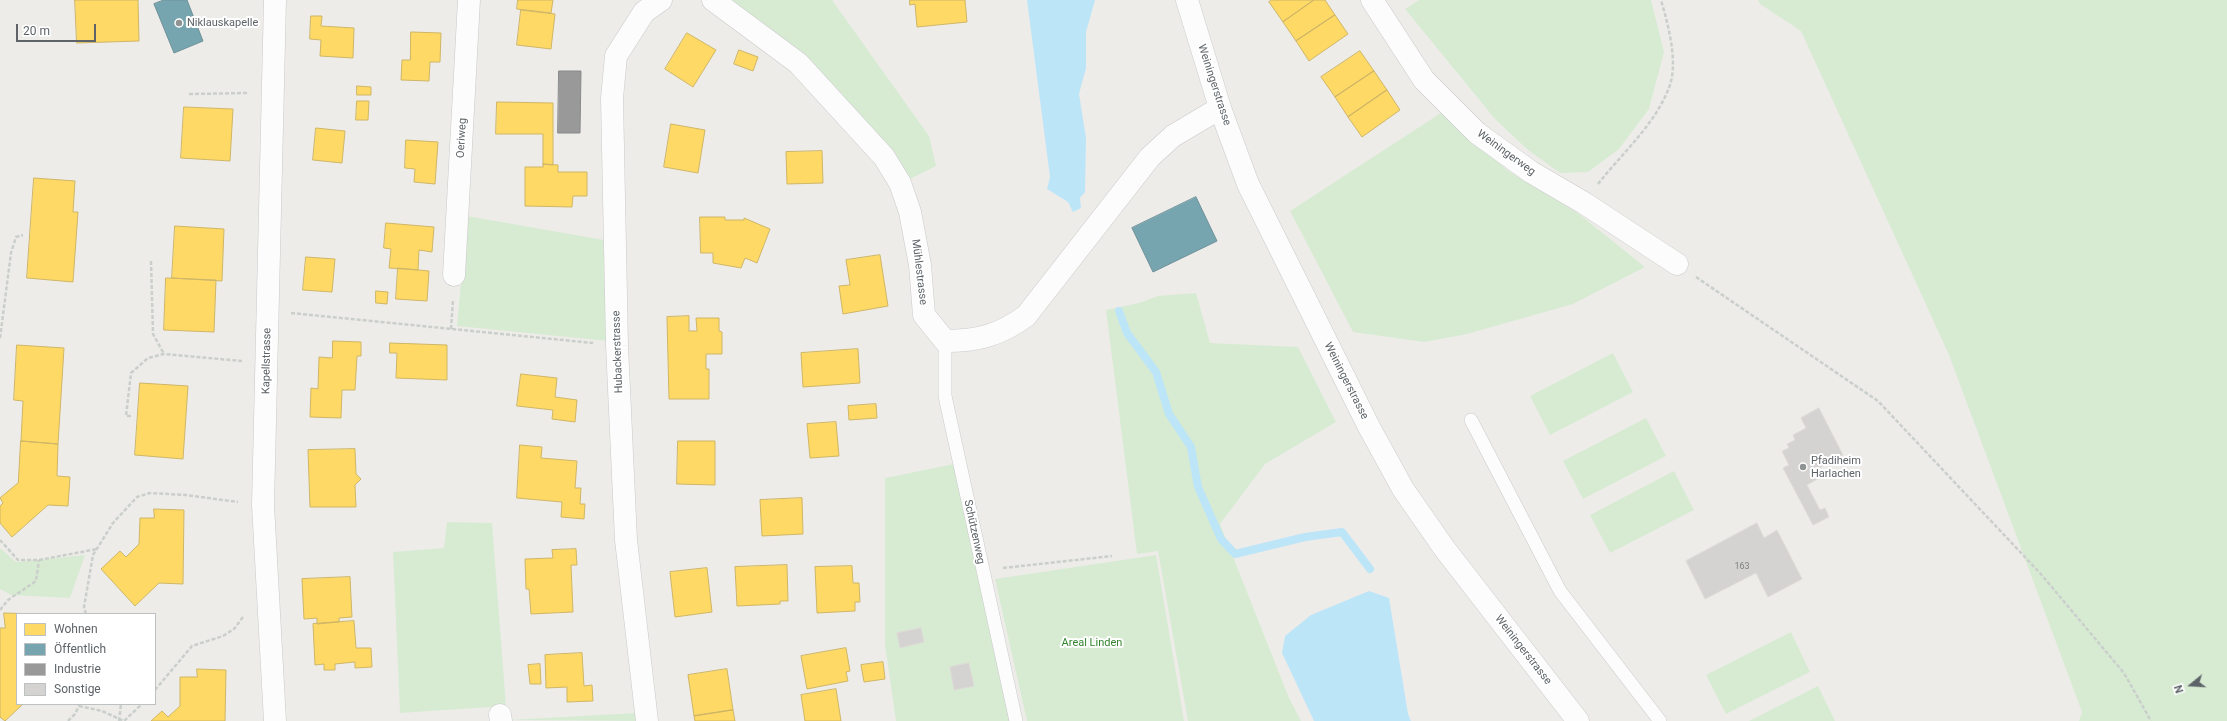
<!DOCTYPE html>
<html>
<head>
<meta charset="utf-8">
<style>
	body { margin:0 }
	#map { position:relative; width:2227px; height:721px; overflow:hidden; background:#eeece9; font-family:Roboto,sans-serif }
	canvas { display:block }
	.legend { position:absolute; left:16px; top:613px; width:140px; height:92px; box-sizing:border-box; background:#fff; border:1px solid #bec1c2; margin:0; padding:5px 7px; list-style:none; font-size:12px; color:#5d6367 }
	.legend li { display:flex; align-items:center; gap:8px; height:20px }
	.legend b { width:20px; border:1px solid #bec1c2 }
	.north { position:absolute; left:2171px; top:665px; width:40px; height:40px; -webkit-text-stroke:3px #fff; paint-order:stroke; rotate:252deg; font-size:11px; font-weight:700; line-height:16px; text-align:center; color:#5d6367 }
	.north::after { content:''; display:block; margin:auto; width:14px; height:18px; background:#5d6367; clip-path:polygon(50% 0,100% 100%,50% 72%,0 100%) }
	.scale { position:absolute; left:16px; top:24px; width:80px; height:18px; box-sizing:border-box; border:2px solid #5d6367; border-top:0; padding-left:5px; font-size:12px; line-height:14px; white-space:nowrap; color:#5d6367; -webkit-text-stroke:3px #fff; paint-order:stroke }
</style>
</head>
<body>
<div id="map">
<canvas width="2227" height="721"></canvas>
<ul class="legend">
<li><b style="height:11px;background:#ffd966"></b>Wohnen</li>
<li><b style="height:11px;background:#76a5af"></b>Öffentlich</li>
<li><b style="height:11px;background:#999"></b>Industrie</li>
<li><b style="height:11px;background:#d5d3d1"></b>Sonstige</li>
</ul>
<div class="north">N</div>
<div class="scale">20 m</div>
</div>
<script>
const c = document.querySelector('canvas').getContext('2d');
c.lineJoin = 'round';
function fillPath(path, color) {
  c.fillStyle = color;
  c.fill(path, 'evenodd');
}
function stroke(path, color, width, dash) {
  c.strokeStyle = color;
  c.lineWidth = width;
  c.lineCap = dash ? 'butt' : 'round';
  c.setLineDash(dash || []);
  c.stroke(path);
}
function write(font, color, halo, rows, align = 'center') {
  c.font = font + ' Roboto,sans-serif';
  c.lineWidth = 4;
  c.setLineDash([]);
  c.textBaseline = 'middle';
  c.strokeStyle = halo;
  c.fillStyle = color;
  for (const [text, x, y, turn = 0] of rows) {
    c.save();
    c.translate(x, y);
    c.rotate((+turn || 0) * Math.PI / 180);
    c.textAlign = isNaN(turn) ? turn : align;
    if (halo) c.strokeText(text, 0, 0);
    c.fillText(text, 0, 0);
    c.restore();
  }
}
fillPath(new Path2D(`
	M725 0H832L929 136 936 166 906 181Z
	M1419 0H1651L1664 52 1649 109 1619 149 1588 172 1560 173 1528 150 1495 119 1405 9Z
	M1758 0H2227V721H2079L2082 712 1949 355 1801 31 1760 4Z
	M1444 111 1507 170 1579 214 1645 267 1573 304 1467 334 1424 342 1353 332 1290 211Z
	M467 216 604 240 608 341 457 326Z
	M1196 293 1210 343 1298 347 1336 422 1265 464 1220 524 1289 698 1301 721H1188L1158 551 1137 554 1106 310 1139 303 1158 296Z
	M1613 353 1633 392 1550 435 1530 396Z
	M1646 418 1666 456 1583 499 1563 461Z
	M959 463 1012 721H896L885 645V478Z
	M1674 471 1694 510 1610 553 1590 515Z
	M447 522 492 523 506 706 400 713 393 552 444 548Z
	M0 548 16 562 85 555 70 598 11 595 0 589Z
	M1156 555 1184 721H1027L995 579Z
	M1791 632 1810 672 1726 714 1706 675Z
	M1818 686 1835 721H1749Z
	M636 713 637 721 509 720Z`), '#d7ebd3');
fillPath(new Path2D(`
	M1027 0H1095L1086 32V68L1079 94 1086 138 1085 192 1080 198 1081 208 1073 212 1068 202 1047 189 1050 177Z
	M1369 591 1389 598 1408 714 1411 721H1314L1282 653 1285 636 1311 615Z`), '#bde5f8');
const homes = new Path2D(`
	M75 0H138L139 41 77 43Z
	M518 0H553L551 13 517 9Z
	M910 0H965L967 22 917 27 915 4 910 5Z
	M1272 0H1314L1283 22 1269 2Z
	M1314 0H1325L1335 15 1296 41 1283 22Z
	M521 10 555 14 551 49 517 45Z
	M1335 15 1348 34 1309 61 1296 41Z
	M311 16H322L321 26 354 28 353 58 320 56 321 40 310 39Z
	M411 32 441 33 440 62H430L429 81 401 80 402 60H410Z
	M687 33 716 50 693 87 665 69Z
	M739 50 758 57 753 71 734 64Z
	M1360 51 1374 71 1335 97 1321 77Z
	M1374 71 1387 90 1348 117 1335 97Z
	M357 86 371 87V95H357Z
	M1387 90 1400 110 1362 137 1348 117Z
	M357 101H369L368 120H356Z
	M497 102 553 103V165L543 164V134H496Z
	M184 107 233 109 230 161 181 158Z
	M671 124 705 130 698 173 664 167Z
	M316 128 345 131 342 163 313 160Z
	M406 140 438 142 435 184 414 182 415 169 405 168Z
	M822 151 823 183 787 184 786 152Z
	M543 164 558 165V172H587V196H573L572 207 525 206V167H543Z
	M34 178 75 181 73 212H78L73 282 27 278Z
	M700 217H725V220H744V218L770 229 757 263 745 258 741 268 713 263V253H701Z
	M386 223 434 227 432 252 419 250 418 270 389 268 391 249 384 248Z
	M175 226 224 229 222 281 172 278Z
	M880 255 888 306 843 314 839 286 850 285 846 260Z
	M306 257 335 259 332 292 303 290Z
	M398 268 429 271 427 301 396 299Z
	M166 278 216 280 214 332 164 330Z
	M376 291 388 292 387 304 376 303Z
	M689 316V331H697L696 318H719V331L722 332V354H706V369H709V399H669L667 317Z
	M333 341 361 342V356H357L355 390H342L341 418 310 417 311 388 318 389 319 357 332 358Z
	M390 343 447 345V380L396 378 397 353H390Z
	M17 345 64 348 58 444 21 441 23 401 14 400Z
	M858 349 860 383 803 387 801 353Z
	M521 374 557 378 555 397 577 400 575 422 552 419 553 410 517 406Z
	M140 383 188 386 183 459 135 455Z
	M876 404 877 418 849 420 848 406Z
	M836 422 839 456 810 458 807 424Z
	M21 441 58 444 57 476 70 477 68 506 48 505 12 537 0 523V506L3 503 0 498 18 483Z
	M678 441H715V485L677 484Z
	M520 445 542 447 541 458 577 461 575 488H581L580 504H585L584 519 561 517 562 502 517 498Z
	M355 449 356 474 361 479 355 485 356 507H310L308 450Z
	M802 498 803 534 762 536 760 500Z
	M154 509 184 510 183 584 159 583 135 606 101 569 120 551 126 557 139 544 140 518H154Z
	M576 549 577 565H571L573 612 531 614 529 589H526L525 559 553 558 552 550Z
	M787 565 788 601H780V604L737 606 735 567Z
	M852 566 853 583H859L860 602H855V611L817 613 815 567Z
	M707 568 712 612 675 617 670 572Z
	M350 577 352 617 339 618V622L317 624V618L304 619 302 579Z
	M4 613 37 614H17V704H23L5 721 0 717V628H5Z
	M354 621 356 648H371L372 667 355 668V662L335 664V670H324V664L315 665 313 624Z
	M846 648 850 671 846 672 848 681 807 689 801 656Z
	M582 653 584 686 592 685 593 701 567 702V687L546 688 545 655Z
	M883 662 885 679 864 682 861 665Z
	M540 664 541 684H530L528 665Z
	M197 669 226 670 225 721H151L162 711 168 717 180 706V677H197Z
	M727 669 733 710 694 716 688 675Z
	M836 689 841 721H805L801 695Z
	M733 710 735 721H695L694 716Z`);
fillPath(homes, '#ffd966');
stroke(homes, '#ceb666', 1);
const public = new Path2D(`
	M164 0H187L203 41 174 53 154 4Z
	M1196 197 1217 241 1153 272 1132 228Z`);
fillPath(public, '#76a5af');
stroke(public, '#6e9199', 1);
const industry = new Path2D(`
	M559 71H581L580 133H558Z`);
fillPath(industry, '#999');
stroke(industry, '#87898a', 1);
stroke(new Path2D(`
	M1119 311 1127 333 1156 372 1169 414 1191 447 1198 487 1221 539 1235 554 1305 537 1342 532 1370 569`), '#bde5f8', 8);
const building = new Path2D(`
	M1819 408 1843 455 1817 469 1821 477 1807 485 1820 510 1825 508 1829 517 1813 525 1783 468 1789 465 1782 451 1789 448 1787 444 1795 440 1793 435 1806 428 1801 418Z
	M1757 523 1764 538 1777 530 1802 579 1768 597 1756 573 1705 599 1686 561Z
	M921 628 924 642 900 648 897 633Z
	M969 663 974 686 954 690 950 667Z`);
fillPath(building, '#d5d3d1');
stroke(building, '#dedbd7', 1);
const lane = new Path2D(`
	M945 341V396L1016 721
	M1471 420 1560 591 1660 721`);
const street = new Path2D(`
	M713 0 798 63 884 157 900 183 910 212 920 265 924 315 945 341C978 341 1000 335 1026 316L1150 157 1173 136 1220 108
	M1372 0 1424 80 1477 133 1531 172 1584 203 1677 264
	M454 275 469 0
	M500 715 501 721
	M275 721 263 505 275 0
	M647 721 626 540 617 346 612 98 616 56 644 12 661 0`);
const secondary = new Path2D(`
	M1187 0 1220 108 1248 184 1369 427 1403 489 1444 548 1578 721`);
stroke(lane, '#c9c9ca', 14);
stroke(street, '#c9c9ca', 23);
stroke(secondary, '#cacbcb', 23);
stroke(new Path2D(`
	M189 94 248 93
	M1598 184C1623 152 1656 124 1670 85 1678 61 1668 24 1661 0
	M151 261 153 334 164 354
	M1696 277 1878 401 2040 573 2124 673 2151 721
	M291 313 593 343
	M451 329 453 300
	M0 338 11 253 16 237 23 235
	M131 416H126L131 373 148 358 164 354 242 361
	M0 540 18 560H39L97 549
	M1003 568 1112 556
	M0 610 8 600 36 581 39 560
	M86 614 84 607 93 555 113 523 137 497 150 493 186 495 238 502
	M155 690 192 646 223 636 234 629 243 617
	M79 706 102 711 124 721 142 704
	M68 721 75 714 80 704
	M119 721 121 704`), '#cacfcb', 2.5, [4, 2]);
stroke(lane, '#fcfcfc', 13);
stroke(street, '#fcfcfc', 22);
stroke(secondary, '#fcfcfc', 22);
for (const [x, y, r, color] of [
	[179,23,4,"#909394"],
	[1803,467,4,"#909394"]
]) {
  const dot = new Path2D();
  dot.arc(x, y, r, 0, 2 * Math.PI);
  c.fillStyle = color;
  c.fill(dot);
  stroke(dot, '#fff', 1.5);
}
write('9px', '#7c8082', null, [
	["163",1742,567]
]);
write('11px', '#5d6367', '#fff', [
	["Niklauskapelle",187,23],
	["Pfadiheim",1811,461],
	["Harlachen",1811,474]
], 'left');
write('11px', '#5d6367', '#fff', [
	["Weiningerstrasse",1214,85,72],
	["Oeriweg",462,138,-87],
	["Weiningerweg",1506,153,36],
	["Mühlestrasse",919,272,83],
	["Hubackerstrasse",618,352,-92],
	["Kapellstrasse",267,361,-89],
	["Weiningerstrasse",1346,381,63],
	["Schützenweg",974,532,78],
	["Weiningerstrasse",1523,650,52]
]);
write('11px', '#33852e', '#fff', [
	["Areal Linden",1092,643]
]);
</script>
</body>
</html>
